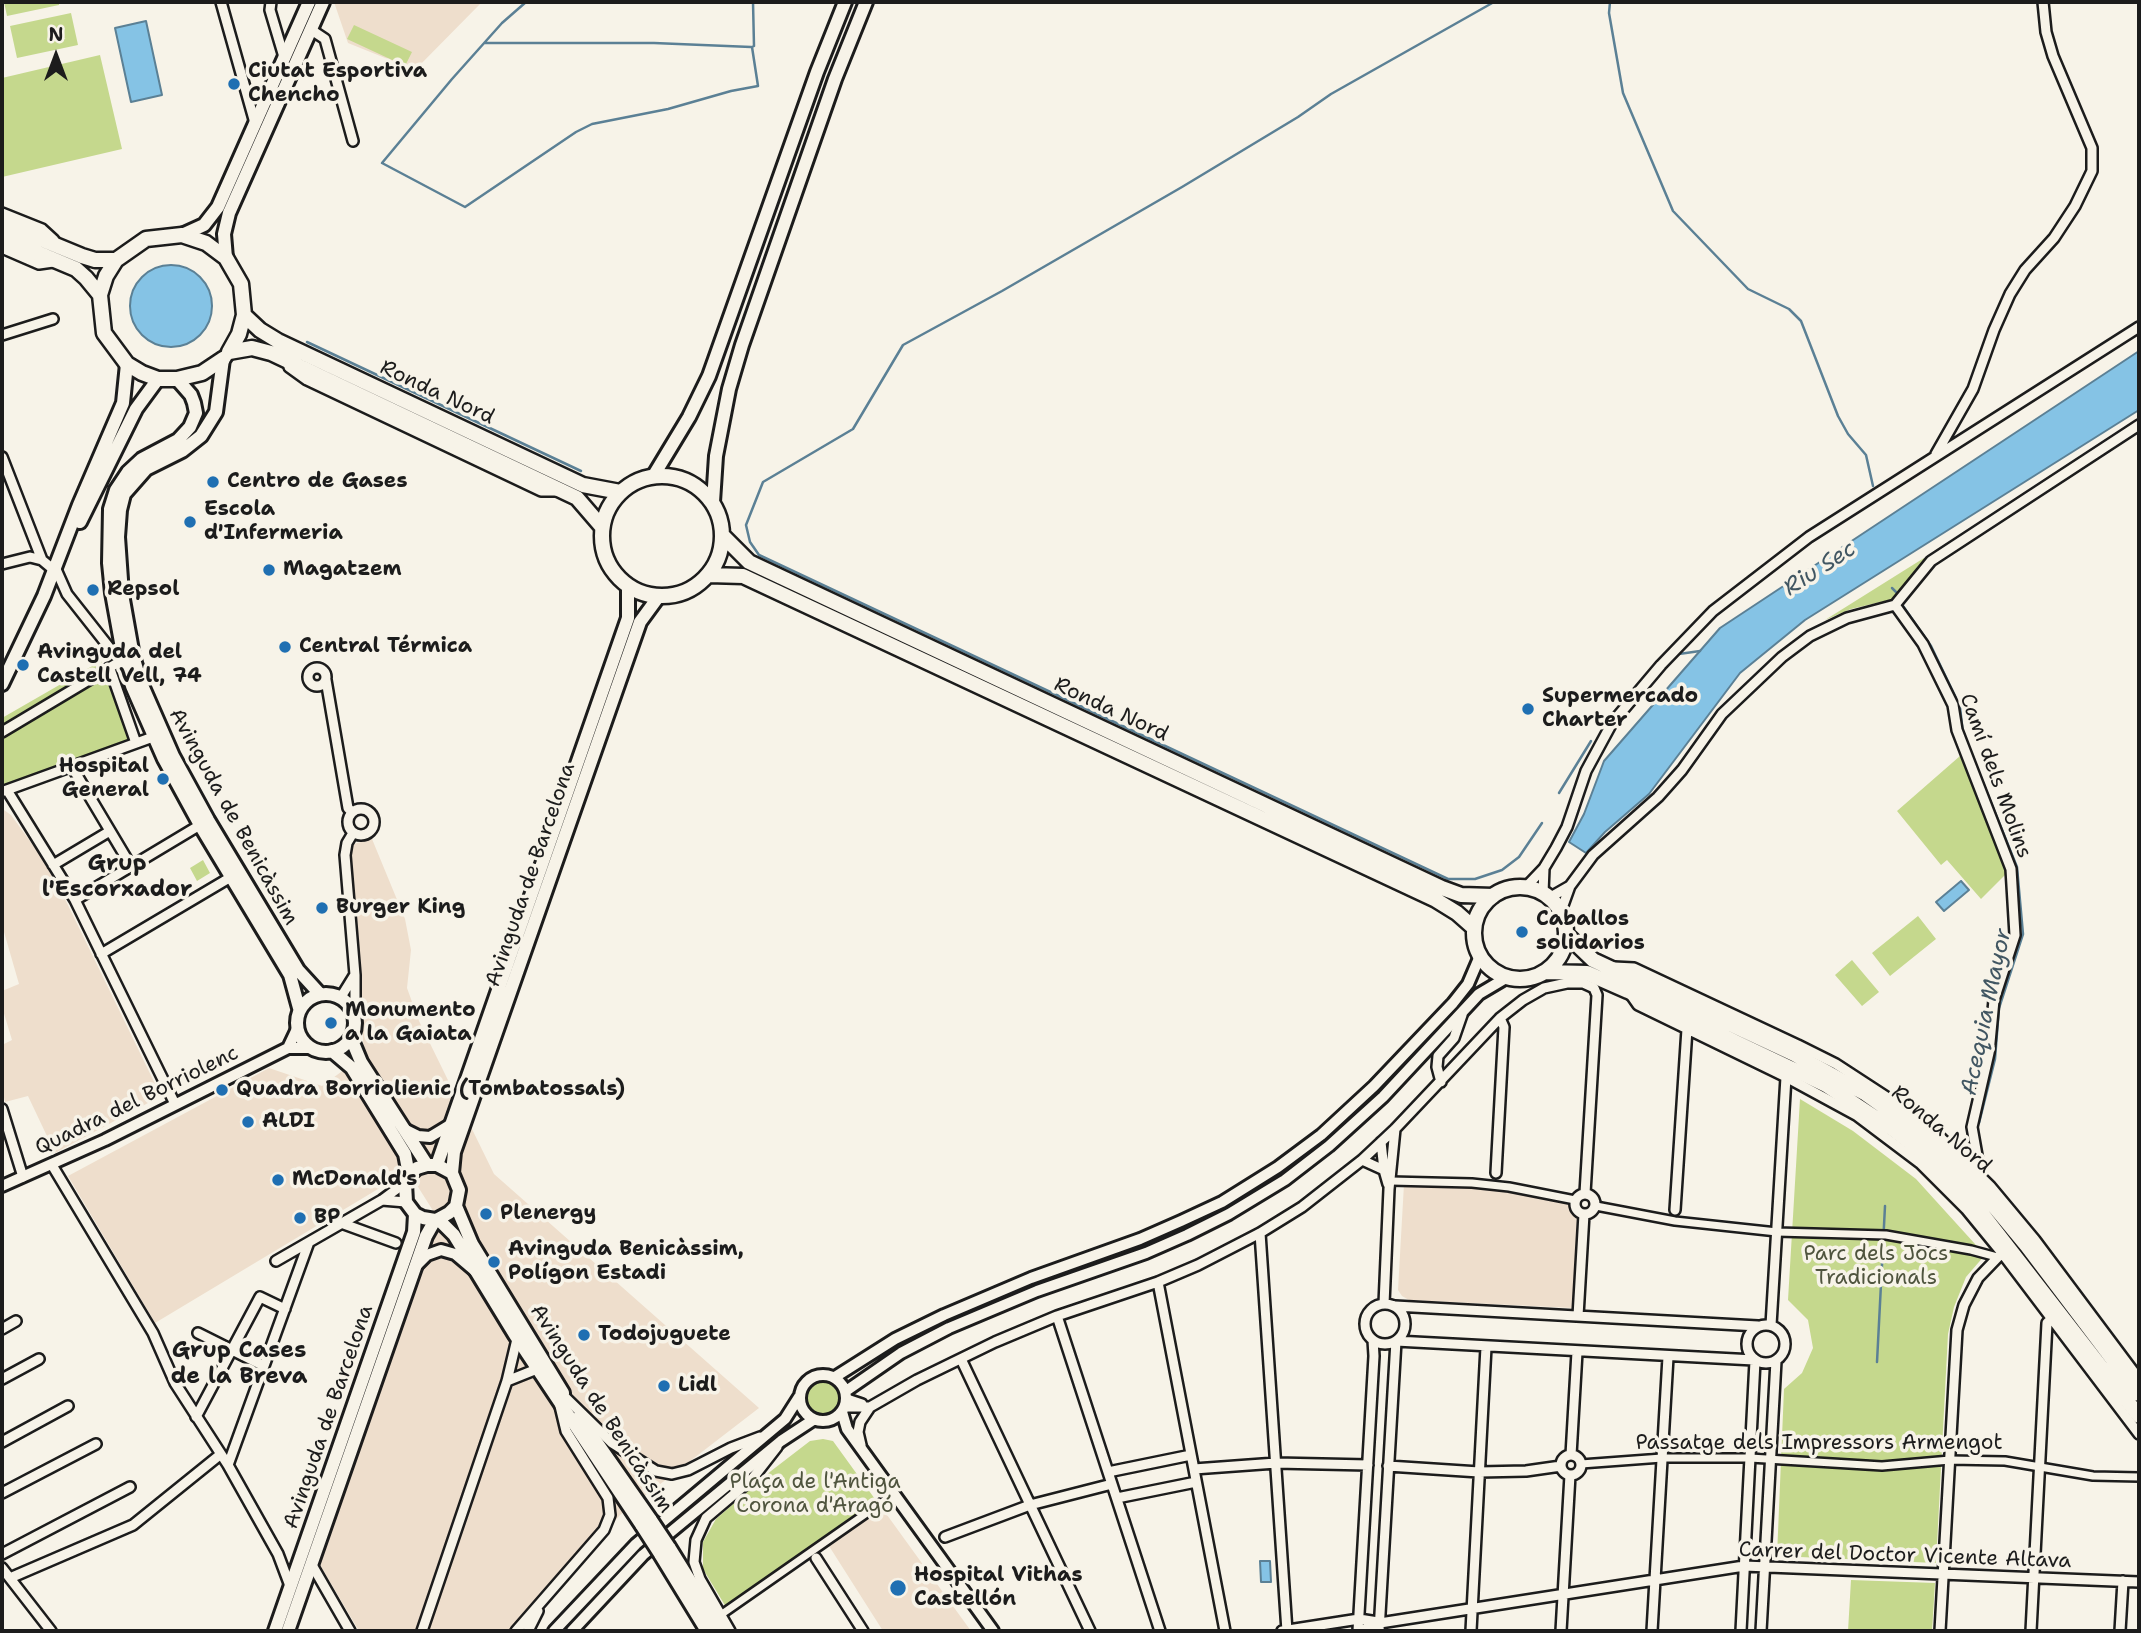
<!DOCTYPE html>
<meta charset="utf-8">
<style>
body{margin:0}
#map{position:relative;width:2141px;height:1633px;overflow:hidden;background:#f7f3e8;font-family:"Shantell Sans",sans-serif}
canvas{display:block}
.frame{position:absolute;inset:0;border:4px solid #1c1c1c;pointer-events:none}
.north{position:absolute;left:21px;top:21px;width:70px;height:70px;-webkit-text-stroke:5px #f7f3e8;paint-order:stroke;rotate:0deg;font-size:19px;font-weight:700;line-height:28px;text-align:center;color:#1c1c1c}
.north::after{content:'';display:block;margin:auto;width:24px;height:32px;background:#1c1c1c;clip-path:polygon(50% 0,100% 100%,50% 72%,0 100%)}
</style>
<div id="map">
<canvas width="2141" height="1633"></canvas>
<div class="frame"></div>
<div class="north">N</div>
</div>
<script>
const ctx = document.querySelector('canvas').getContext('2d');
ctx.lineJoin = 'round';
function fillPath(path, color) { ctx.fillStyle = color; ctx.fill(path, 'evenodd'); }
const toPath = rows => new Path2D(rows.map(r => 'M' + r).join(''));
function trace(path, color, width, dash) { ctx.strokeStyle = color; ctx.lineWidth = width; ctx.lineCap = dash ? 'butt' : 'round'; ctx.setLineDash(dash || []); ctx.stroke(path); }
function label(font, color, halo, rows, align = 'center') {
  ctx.font = font + ' "Shantell Sans",sans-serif'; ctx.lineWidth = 7; ctx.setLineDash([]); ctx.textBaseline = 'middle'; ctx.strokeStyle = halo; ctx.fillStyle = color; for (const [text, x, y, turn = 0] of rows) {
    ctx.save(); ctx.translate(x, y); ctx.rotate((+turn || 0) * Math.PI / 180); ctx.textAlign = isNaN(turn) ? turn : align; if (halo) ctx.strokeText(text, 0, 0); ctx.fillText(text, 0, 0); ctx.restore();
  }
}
fillPath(toPath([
 [334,2,482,2,415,70,348,43],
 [4,810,11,815,38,852,64,897,161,1096,55,1153,28,1096,5,1102,2,1088,2,1045,12,1040,2,1007,2,991,19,984,2,925,2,811],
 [372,839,405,919,411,950,407,988,419,1021,494,1174,759,1408,620,1515,524,1631,359,1631,320,1565,437,1217,408,1171,155,1323,68,1176,269,1068,322,1086,364,1055,350,845],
 [1404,1184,1472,1186,1571,1201,1572,1210,1577,1215,1573,1308,1409,1300,1402,1296,1398,1290],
 [882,1508,971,1631,883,1631,829,1546]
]), '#eedecc');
fillPath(toPath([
 [4,2,59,2,59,5,7,16],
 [71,13,78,45,17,58,10,26],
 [354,25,412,52,405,66,347,39],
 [100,55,122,149,2,177,2,78],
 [1924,558,1926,559,1917,567,1902,590,1893,599,1851,609,1825,620],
 [101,661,131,741,2,788,2,718],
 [1960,756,2007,873,1981,899,1947,860,1941,865,1897,811],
 [203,860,210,873,197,881,190,868],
 [1918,916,1936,939,1890,976,1872,953],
 [1852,960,1879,992,1862,1006,1835,975],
 [1800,1099,1853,1131,1916,1179,1985,1255,1966,1277,1954,1307,1948,1334,1936,1563,1777,1556,1784,1389,1802,1373,1813,1348,1808,1320,1788,1300],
 '806 1398a17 17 0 1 1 34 0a17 17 0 1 1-34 0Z',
 [823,1439,833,1441,880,1506,729,1612,703,1569,703,1542,716,1519,771,1471,810,1441],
 [1851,1580,1935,1583,1932,1631,1848,1631]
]), '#c5d88d');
const water = toPath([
 [146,21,162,95,131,102,115,28,146,21],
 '130 306a41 41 0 1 1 82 0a41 41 0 1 1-82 0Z',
 [2139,351,2139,410,1805,620,1740,673,1649,794,1605,832,1586,853,1569,842,1584,814,1604,761,1720,628,2139,351],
 [1961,881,1969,890,1944,911,1936,902,1961,881],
 [1260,1561,1270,1561,1271,1582,1261,1582,1260,1561]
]);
fillPath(water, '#85c3e5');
trace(water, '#5b8095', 2);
trace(toPath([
 [526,2,502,23,452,79,382,163,465,207,576,132,592,124,668,109,731,91,758,86,752,47,754,46,753,2],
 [1494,2,1331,94,1298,117,1182,187,1002,291,903,345,853,429,763,482,746,525,750,542,759,555,1448,879,1475,879,1502,870,1519,857,1542,823],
 [1610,2,1609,13,1623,93,1673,211,1748,289,1789,309,1801,321,1838,416,1848,434,1866,455,1873,486],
 [485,43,654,43,751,47],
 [307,342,581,471],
 [1892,588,1897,593],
 [1903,606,1931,646,1956,698],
 [1679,654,1700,651],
 [1960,707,1963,734],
 [1967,743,2017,867,2023,934,1999,1008,1995,1059,1979,1123],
 [1559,793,1591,741],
 [1877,1362,1885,1206]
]), '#5b8095', 2.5);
const pedestrian = toPath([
 [1391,1181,1472,1183,1509,1187,1575,1200],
 [1596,1206,1675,1221,1777,1232,1886,1235,1971,1250,1997,1257],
 [1581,1464,1662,1458,1750,1458,1882,1466,1950,1460,2005,1461,2093,1476,2139,1477],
 [722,1614,894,1494]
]);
const minor = toPath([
 [221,2,255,123],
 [271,2,270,10,284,57],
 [310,29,325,39,353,141],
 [2,213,42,229,54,240],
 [2,248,39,264,53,262],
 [2,335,53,319],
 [289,367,307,380,541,491,557,491],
 [1936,454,1973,389,1994,330,2010,294,2025,270,2054,238,2075,206,2092,171,2092,148,2053,56,2046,32,2043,2],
 [2,457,42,560],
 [2,564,30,557,42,560,54,570],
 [1895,605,1923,644,1953,705,1957,730,2011,869,2015,935,1994,1000,1989,1053,1972,1127,1981,1178],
 '308 677a9 9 0 1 1 18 0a9 9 0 1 1-18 0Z',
 [110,669,136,743],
 [326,680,348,808,352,812],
 [2,732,124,659,112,651,67,594,55,567],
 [72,767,131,866],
 [7,790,75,900,175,1104],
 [4,791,153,737],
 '348 822a13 13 0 1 1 26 0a13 13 0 1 1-26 0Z',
 [353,833,347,843,345,855,355,975,355,1023],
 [53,865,110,831],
 [1525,888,1544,868,1556,848,1567,827,1586,771,1612,723,1661,665,1713,611,1809,537,2139,327],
 [1543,893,1544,868],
 [1549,898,1570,886],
 [75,900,200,825],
 [1561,911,1570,886,1593,855,1658,797,1682,770,1722,714,1782,657,1810,636,1847,618,1895,605,1931,561,2139,425],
 [101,954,231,877],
 [1614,967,1634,968,1798,1045,1836,1064,1905,1109,1938,1135,1990,1186,2035,1240,2139,1379],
 [1631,995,1638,1005,1786,1077,1856,1115,1921,1164,1966,1209,2002,1253,2139,1434],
 [341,997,354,976],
 [1441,1082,1437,1067,1438,1056,1454,1038,1462,1015],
 [2,1109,23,1177],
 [1381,1142,1384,1170],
 [1362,1160,1384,1170,1388,1184],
 [52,1165,153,1333,175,1383,228,1465,278,1554,290,1586],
 [1496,1173,1504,1027,1500,1018],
 '1575 1204a10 10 0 1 1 20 0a10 10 0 1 1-20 0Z',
 [382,1200,406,1202],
 [1675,1210,1687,1029],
 [341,1223,396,1243],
 [1260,1233,1287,1631],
 [276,1261,382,1200,405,1183],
 [1158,1282,1225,1631],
 [1384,1304,1389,1189,1395,1129],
 '1365 1324a20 20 0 1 1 40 0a20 20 0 1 1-40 0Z',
 [1395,1306,1758,1326],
 [1057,1316,1160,1631],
 [1578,1316,1584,1214],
 '1747 1344a19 19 0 1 1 38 0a19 19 0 1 1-38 0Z',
 [1771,1325,1786,1077],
 [2,1329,16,1321],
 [198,1333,264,1366],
 [1396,1341,1754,1360],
 [961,1359,1090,1631],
 [2,1379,39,1359],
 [507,1381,537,1369],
 [566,1398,612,1443,656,1471,672,1474,688,1470,731,1448,760,1437],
 [847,1399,862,1404],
 [845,1407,870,1407],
 [196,1417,260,1297,285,1309],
 [2,1442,68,1406],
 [861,1445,858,1432,860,1422,870,1407,917,1380,995,1342,1057,1316,1158,1282,1198,1265,1260,1233,1302,1207,1362,1160,1395,1129,1500,1018,1523,1000,1544,988,1567,983,1583,983,1594,988,1597,995,1585,1193],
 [1571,1455,1577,1352],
 '1561 1465a10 10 0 1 1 20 0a10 10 0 1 1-20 0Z',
 [228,1465,309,1242],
 [1388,1466,1479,1472,1526,1471,1561,1466],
 [1194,1469,1276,1463,1368,1465],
 [1108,1472,1191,1455],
 [2,1493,96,1444],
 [1117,1498,1196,1482],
 [945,1537,1030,1505,1112,1484],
 [2,1554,130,1487],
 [816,1558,863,1631],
 [312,1565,350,1631],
 [2,1568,51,1631],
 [10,1578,133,1525,221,1454],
 [422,1631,507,1381,517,1339],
 [516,1631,604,1530,610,1515,608,1498,566,1431,560,1406],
 [528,1631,538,1611],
 [730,1631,700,1579,694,1562,696,1540,706,1518,752,1479,777,1447],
 [1282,1631,1359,1619,1378,1622],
 [1358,1631,1374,1356,1373,1340],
 [1360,1631,1380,1623,1744,1566,2139,1582],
 [1379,1631,1396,1341],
 [1471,1631,1486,1347],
 [1561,1631,1570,1475],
 [1652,1631,1668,1357],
 [1741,1631,1755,1361],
 [1761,1631,1776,1361],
 [1940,1631,1957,1330,1964,1305,1978,1278,2002,1253],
 [2031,1631,2047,1323,2051,1319],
 [2120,1631,2123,1581]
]);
const tertiary = toPath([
 [288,1048,297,1029],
 [404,1129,418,1136,430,1137,453,1123],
 [2,1186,105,1140,288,1048,310,1048],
 [417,1265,427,1255,441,1250,455,1254,475,1271],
 '800 1398a23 23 0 1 1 46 0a23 23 0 1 1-46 0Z',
 [835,1377,895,1339,944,1315,1031,1278,1140,1239,1181,1221,1222,1202,1278,1167,1321,1135,1374,1086,1453,1003,1468,984,1480,956],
 [846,1391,901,1353,949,1328,1037,1291,1146,1253,1187,1235,1229,1214,1285,1180,1329,1146,1383,1097,1479,994,1506,978],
 [842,1412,847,1429,993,1631],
 [554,1631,636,1544,785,1419,799,1397],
 [572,1631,643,1555,781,1441,813,1420]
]);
const secondary = toPath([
 [182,235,204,225,218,207,309,2],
 [226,258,224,234,229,213,323,2],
 [226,356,223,359,216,412,201,436,182,451,146,469,124,494,120,510,118,537,122,594,133,656,141,683,173,756,208,820,298,970,319,993],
 [177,379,191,395,194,403,196,413,190,427,178,440,142,459,128,472,116,490,110,509,109,563,112,593,124,659,132,686,164,759,200,825,290,975,299,1008],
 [654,475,689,417,709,376,817,72,845,2],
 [713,502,716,456,729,389,742,345,835,79,866,2],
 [80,522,136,409,158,379],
 [2,684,44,596,79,505,123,403,127,364],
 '297 1023a29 29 0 1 1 58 0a29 29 0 1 1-58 0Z',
 [351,1038,361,1062,427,1165],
 [332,1051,352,1068,405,1154,409,1175],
 [437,1165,628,618,628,586],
 [452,1173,454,1152,640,622,659,596],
 [456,1206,472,1244,563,1393],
 [579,1417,651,1520],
 [669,1547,721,1631],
 [660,1554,707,1631],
 [275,1631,414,1232,415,1214],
 [288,1631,426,1236,435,1220,423,1218,415,1214,406,1202,405,1183,409,1175,417,1168,427,1165,437,1165,452,1173,459,1190,456,1206,449,1213,438,1219,454,1235,515,1335,642,1526]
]);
const primary = toPath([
 [2,223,82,256,95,260,116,260],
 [2,238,76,269,86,278,100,295],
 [244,315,260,330,278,341,583,485,620,492],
 [229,352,252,348,271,353,577,498,602,527],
 [223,359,202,373,177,379,158,379,142,373,127,364,104,333,100,295,106,276,116,260,146,239,182,235,206,243,226,258,241,284,244,315,239,334,229,352],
 '602 536a60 60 0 1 1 120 0a60 60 0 1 1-120 0Z',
 [723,536,749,562,1442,888,1461,895,1493,896],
 [709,575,743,576,1436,900,1457,913,1474,928],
 '1474 933a46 46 0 1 1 92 0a46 46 0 1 1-92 0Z',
 [1567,935,1593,960,1794,1054,1866,1094,1900,1118,1933,1144,1983,1193,2027,1246,2139,1394],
 [1545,972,1587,973,1628,991,1826,1085,1894,1130,1926,1155,1973,1202,2139,1416]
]);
trace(pedestrian, '#1c1c1c', 12);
trace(minor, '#1c1c1c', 14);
trace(tertiary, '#1c1c1c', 16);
trace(secondary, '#1c1c1c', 18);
trace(primary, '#1c1c1c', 19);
trace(pedestrian, '#f7f3e8', 7);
trace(minor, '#f7f3e8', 9);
trace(tertiary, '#f7f3e8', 10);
trace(secondary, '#f7f3e8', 12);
trace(primary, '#f7f3e8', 14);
const secondaryBridge = toPath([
 [651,1520,669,1547],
 [642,1526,660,1554]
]);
trace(secondaryBridge, '#1c1c1c', 18, []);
trace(secondaryBridge, '#f7f3e8', 12);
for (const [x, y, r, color] of [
 [234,84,7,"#1f6fb2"],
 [213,482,7,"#1f6fb2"],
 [190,522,7,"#1f6fb2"],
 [269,570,7,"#1f6fb2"],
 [93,590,7,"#1f6fb2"],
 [285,647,7,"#1f6fb2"],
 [23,665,7,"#1f6fb2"],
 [1528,709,7,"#1f6fb2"],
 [163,779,7,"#1f6fb2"],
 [322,908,7,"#1f6fb2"],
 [1522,932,7,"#1f6fb2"],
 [331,1023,7,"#1f6fb2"],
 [222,1090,7,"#1f6fb2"],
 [248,1122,7,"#1f6fb2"],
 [278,1180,7,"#1f6fb2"],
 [486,1214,7,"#1f6fb2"],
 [300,1218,7,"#1f6fb2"],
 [494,1262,7,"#1f6fb2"],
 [584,1335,7,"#1f6fb2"],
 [664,1386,7,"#1f6fb2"],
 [898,1588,9,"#1f6fb2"]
]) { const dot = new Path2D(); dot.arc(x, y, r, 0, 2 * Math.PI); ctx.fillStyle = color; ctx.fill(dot); trace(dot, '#f7f3e8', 2.5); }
label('bold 21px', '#1c1c1c', '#f7f3e8', [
 ["Ciutat Esportiva",248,72],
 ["Chencho",248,96],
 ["Centro de Gases",227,482],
 ["Escola",204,510],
 ["d'Infermeria",204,534],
 ["Magatzem",283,570],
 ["Repsol",107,590],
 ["Central Térmica",299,647],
 ["Avinguda del",37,653],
 ["Castell Vell, 74",37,677],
 ["Supermercado",1542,697],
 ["Charter",1542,721],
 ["Hospital",149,767,"right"],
 ["General",149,791,"right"],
 ["Burger King",336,908],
 ["Caballos",1536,920],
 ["solidarios",1536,944],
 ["Monumento",345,1011],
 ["a la Gaiata",345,1035],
 ["Quadra Borriolienic (Tombatossals)",236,1090],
 ["ALDI",262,1122],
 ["McDonald's",292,1180],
 ["Plenergy",500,1214],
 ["BP",314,1218],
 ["Avinguda Benicàssim,",508,1250],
 ["Polígon Estadi",508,1274],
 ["Todojuguete",598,1335],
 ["Lidl",678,1386],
 ["Hospital Vithas",914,1576],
 ["Castellón",914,1600]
], 'left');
label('21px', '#1c1c1c', '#f7f3e8', [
 ["Ronda Nord",437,393,25],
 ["Ronda Nord",1111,710,25],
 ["Camí dels Molins",1995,776,70],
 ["Avinguda de Benicàssim",233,817,61],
 ["Avinguda de Barcelona",531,875,-71],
 ["Quadra del Borriolenc",137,1101,-26],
 ["Ronda Nord",1941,1130,40],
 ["Avinguda de Benicàssim",601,1409,57],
 ["Avinguda de Barcelona",329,1417,-71],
 ["Passatge dels Impressors Armengot",1819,1444],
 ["Carrer del Doctor Vicente Altava",1905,1556,2]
]);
label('21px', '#4f543e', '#f7f3e8', [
 ["Parc dels Jocs",1876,1255],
 ["Tradicionals",1876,1279],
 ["Plaça de l'Antiga",815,1483],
 ["Corona d'Aragó",815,1507]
]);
label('italic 23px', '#415662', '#f7f3e8', [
 ["Riu Sec",1820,569,-33],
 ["Acequia Mayor",1987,1012,-78]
]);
label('bold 23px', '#1c1c1c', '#f7f3e8', [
 ["Grup",117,864],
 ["l'Escorxador",117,890],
 ["Grup Cases",239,1351],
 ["de la Breva",239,1377]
]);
</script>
